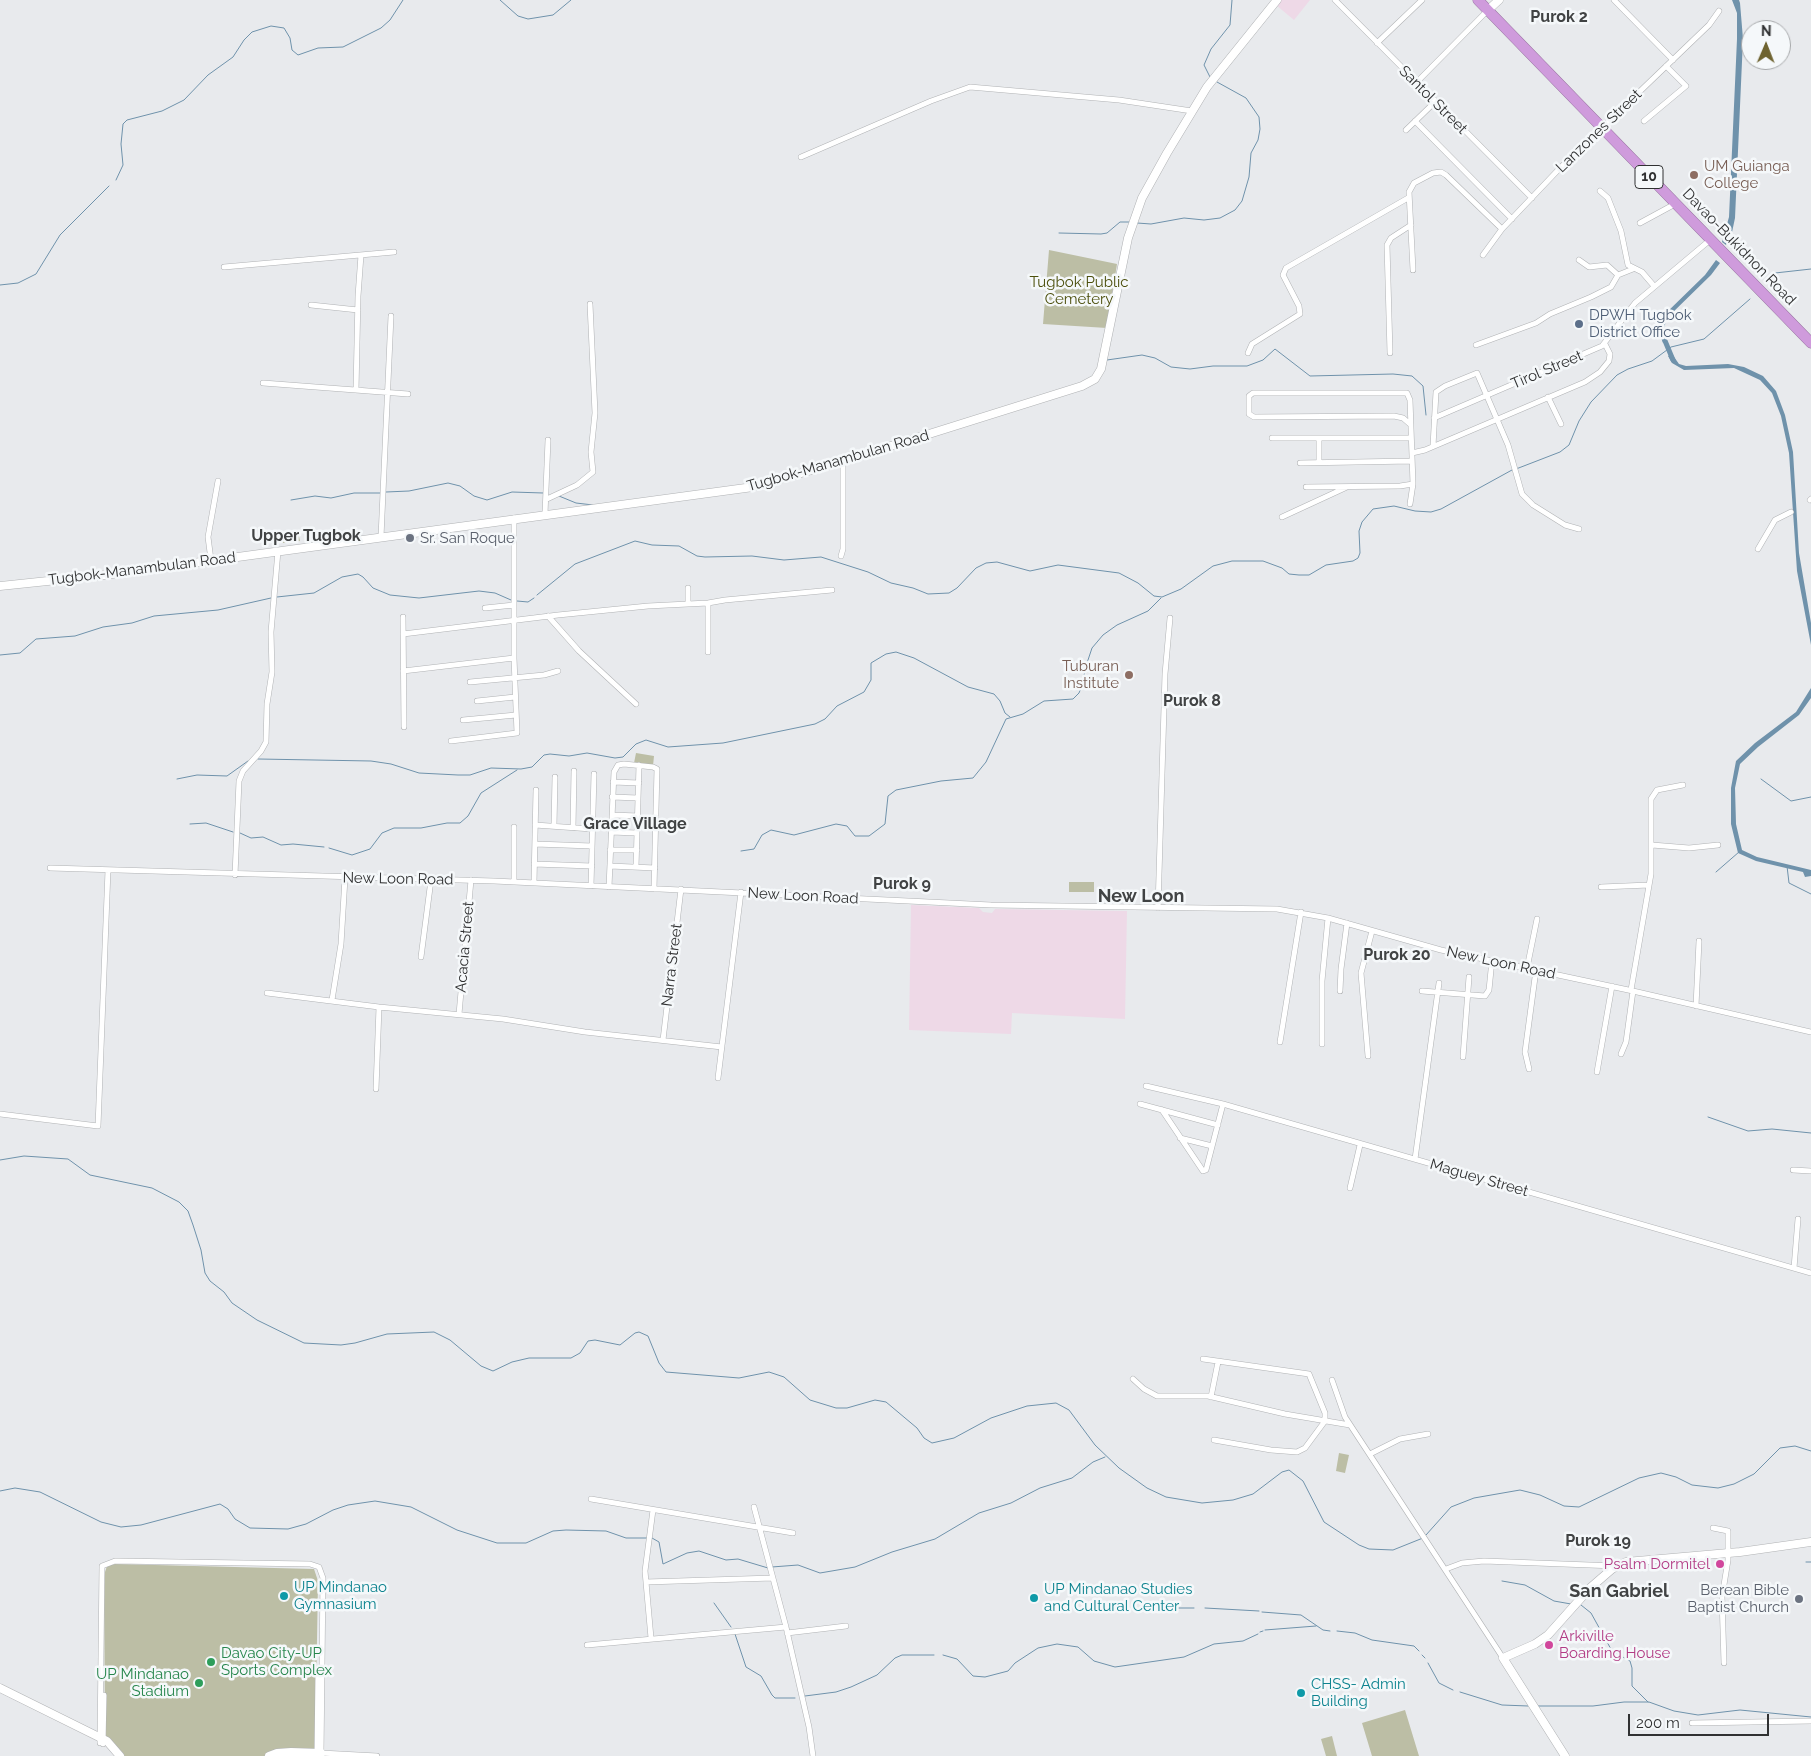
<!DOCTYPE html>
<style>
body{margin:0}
#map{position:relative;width:1811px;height:1756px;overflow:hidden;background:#e8eaed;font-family:Raleway,sans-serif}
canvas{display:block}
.north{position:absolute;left:1741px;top:20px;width:50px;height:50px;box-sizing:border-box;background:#f5f8fa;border:1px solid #a6a8aa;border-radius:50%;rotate:1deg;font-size:14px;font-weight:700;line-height:20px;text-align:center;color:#303132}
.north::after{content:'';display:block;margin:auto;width:18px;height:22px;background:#6e6330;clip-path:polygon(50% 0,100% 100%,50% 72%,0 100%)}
.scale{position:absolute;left:1628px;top:1714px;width:141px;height:22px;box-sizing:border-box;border:2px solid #303132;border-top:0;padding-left:6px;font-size:15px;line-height:18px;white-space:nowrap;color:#303132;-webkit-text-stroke:4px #f5f8fa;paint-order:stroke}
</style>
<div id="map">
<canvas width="1811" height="1756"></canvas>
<div class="north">N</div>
<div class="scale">200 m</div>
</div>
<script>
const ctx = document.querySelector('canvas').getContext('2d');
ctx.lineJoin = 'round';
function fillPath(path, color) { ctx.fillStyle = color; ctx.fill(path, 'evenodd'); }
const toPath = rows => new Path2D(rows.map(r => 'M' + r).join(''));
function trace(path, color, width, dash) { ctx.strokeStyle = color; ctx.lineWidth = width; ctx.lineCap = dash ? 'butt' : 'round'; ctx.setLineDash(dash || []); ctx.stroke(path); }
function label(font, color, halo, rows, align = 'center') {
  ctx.font = font + ' Raleway,sans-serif'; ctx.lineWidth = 5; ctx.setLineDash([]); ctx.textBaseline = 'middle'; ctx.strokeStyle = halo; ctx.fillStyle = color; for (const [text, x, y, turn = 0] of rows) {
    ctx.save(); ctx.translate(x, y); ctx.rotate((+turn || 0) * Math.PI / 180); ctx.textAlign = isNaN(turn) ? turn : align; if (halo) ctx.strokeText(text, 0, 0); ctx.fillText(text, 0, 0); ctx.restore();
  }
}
fillPath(toPath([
 [1280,0,1310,0,1294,20,1276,5],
 [911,905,979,908,983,912,992,913,995,909,1127,911,1125,1019,1012,1013,1011,1034,909,1030]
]), '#eed9e7');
fillPath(toPath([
 [1049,250,1117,264,1107,328,1043,324],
 [298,532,300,541,283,543,281,535],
 [636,753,654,756,653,766,634,763],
 [1069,882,1094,882,1094,892,1069,892],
 [1339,1453,1349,1455,1345,1473,1336,1471],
 [115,1564,314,1569,318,1581,315,1756,123,1756,105,1737,104,1575,107,1566],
 [1405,1710,1419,1756,1372,1756,1362,1723],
 [1332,1736,1337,1756,1326,1756,1321,1739]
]), '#bcbea5');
fillPath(toPath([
 [1732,0,1739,0,1740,3,1743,39,1735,218,1731,237,1726,245,1722,242,1729,217,1737,39,1737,13],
 [1716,260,1720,263,1711,275,1667,318,1664,328,1666,341,1663,343,1659,328,1663,316,1705,275],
 [1672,354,1679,364,1686,366,1728,364,1744,367,1763,376,1776,391,1785,415,1793,452,1799,553,1811,623,1811,645,1797,571,1789,453,1781,416,1772,393,1760,380,1734,368,1684,370,1672,363,1668,356],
 [1811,688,1811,698,1799,715,1758,747,1740,764,1735,788,1736,824,1742,850,1757,857,1811,870,1811,876,1805,877,1803,872,1756,861,1738,853,1731,824,1731,788,1736,761,1755,743,1796,712]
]), '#6f92ab');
trace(toPath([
 [500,0,518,16,528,19,553,15,571,0],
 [1210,77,1204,65,1211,49,1230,25,1232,0],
 [116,180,123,165,121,144,123,124,127,120,162,111,184,100,208,75,233,57,244,40,252,32,271,26,284,28,290,38,292,50,298,55,318,48,343,47,381,28,390,20,403,0],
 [1137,223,1151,224,1184,218,1204,220,1220,218,1235,210,1242,201,1249,177,1251,153,1258,140,1260,129,1259,117,1246,98,1217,82],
 [1059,233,1101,234,1107,233,1120,222,1130,222],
 [1767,279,1775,273,1811,269],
 [0,285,18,283,36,274,60,235,109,186],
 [1107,360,1142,355,1155,358,1171,367,1190,369,1213,366,1247,366,1263,360,1275,349,1310,376,1393,374,1412,376,1423,386,1426,415],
 [1516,469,1560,452,1569,445,1579,421,1591,402,1617,375,1628,369,1652,361,1671,347,1704,339,1750,299],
 [386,492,409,491,448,483,460,486,474,496,487,500,512,492,543,493],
 [559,496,576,503,593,505],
 [291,500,315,496,331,498,354,493,382,493],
 [537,595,575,564,635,541,652,545,679,546,697,556,705,557,752,556,784,560,821,557,868,572,891,583,913,588,928,594,949,593,957,588,976,568,986,563,997,562,1030,571,1058,565,1119,573,1138,583,1154,596,1162,597,1181,589,1213,566,1232,561,1263,561,1282,568,1289,574,1299,575,1309,575,1326,565,1353,561,1358,558,1360,553,1359,531,1362,522,1373,509,1394,506,1415,511,1431,512,1441,509,1512,470],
 [277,597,314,593,342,577,358,574,363,577,373,588,390,595,419,598,479,591,495,593,511,600],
 [517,601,528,602,534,598],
 [0,655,20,653,36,639,75,636,103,627,132,623,154,616,218,610,271,598],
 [258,759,371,761,391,764,419,773,458,775,470,775,491,768,521,769,532,767,544,755,550,754,569,756,587,753,615,758,623,757,636,744,646,740,668,747,723,743,815,724,825,719,837,706,864,692,871,680,871,663,886,654,896,652,914,658,968,687,994,694,1000,701,1005,713,1010,717],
 [177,779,197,775,227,776,248,761],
 [1761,779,1791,801,1811,797],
 [190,824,206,823,233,832],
 [240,833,251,838,263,837,281,845,293,844,324,847],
 [329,848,352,855,370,849,382,833,394,828,421,828,447,823,460,823,468,816,481,793,517,770],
 [741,851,754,849,762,835,771,830,794,835,836,824,847,826,855,836,869,836,885,824,888,796,896,790,941,781,973,778,986,762,1006,719,1023,714,1044,701,1073,699,1079,693,1083,683,1085,669,1092,648,1103,635,1117,625,1148,611,1161,598],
 [1787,866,1789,883,1811,894],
 [1716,872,1739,852],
 [1708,1117,1748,1131,1772,1129,1811,1133],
 [0,1160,24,1156,68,1159,90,1175,152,1188,179,1202,188,1211,193,1225,201,1250,205,1273,210,1281,224,1292,232,1303,257,1320,304,1343,341,1345,355,1343,387,1334,434,1332,450,1340,481,1366,493,1371,512,1362,529,1358,571,1358,580,1353,588,1341,595,1340,620,1345,635,1333,639,1332,648,1336,659,1363,666,1372,739,1378,769,1372,784,1377,810,1400,836,1408,847,1408,875,1400,886,1402,917,1428,924,1438,932,1443,954,1438,991,1418,1027,1406,1056,1403,1069,1410,1095,1445,1119,1468,1147,1488,1166,1497,1202,1503,1233,1500,1253,1494,1282,1472,1289,1470,1303,1481,1324,1522,1359,1545,1369,1549,1393,1550,1423,1538],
 [0,1491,15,1488,40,1492,101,1522,121,1527,141,1525,220,1504,228,1509,235,1519,250,1528,288,1529,306,1524,333,1510,348,1505,375,1501,411,1507,457,1530,497,1543,526,1543,553,1531,566,1530,606,1531,626,1538,647,1538],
 [1426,1535,1451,1507,1474,1498,1520,1490,1540,1495,1564,1506,1579,1507,1639,1478,1661,1473,1676,1477,1692,1485,1718,1488,1734,1484,1754,1474,1780,1448,1795,1446,1811,1451],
 [652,1538,659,1542,663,1564,687,1553,699,1551,726,1560,738,1559,768,1568],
 [1806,1562,1811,1562],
 [772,1567,798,1565,820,1573,855,1567,892,1552,935,1539,979,1513,1011,1503,1040,1488,1072,1478,1093,1462,1105,1457],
 [1502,1581,1525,1585,1554,1601,1571,1604],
 [714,1603,731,1627],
 [1581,1605,1591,1613,1612,1651,1630,1661,1632,1668,1632,1686,1648,1702],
 [1161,1608,1169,1608],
 [1177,1608,1194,1608],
 [1205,1608,1259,1611],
 [1262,1612,1301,1615,1323,1630,1330,1631],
 [1265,1630,1316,1626],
 [1337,1631,1355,1633,1372,1640,1414,1646,1419,1651],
 [1260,1632,1263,1631],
 [735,1634,746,1667,761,1676,772,1695,775,1698,795,1698],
 [943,1655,957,1659,973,1676,985,1677,1008,1671,1015,1663,1038,1648,1057,1644,1078,1647,1094,1661,1115,1667,1184,1657,1214,1644,1243,1641,1258,1634],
 [1422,1655,1425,1658],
 [1428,1663,1439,1683,1453,1690],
 [1460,1692,1502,1705,1528,1706],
 [805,1696,836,1692,851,1687,877,1675,895,1658,902,1655,934,1655],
 [1538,1706,1593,1706,1624,1702,1649,1702,1674,1711,1698,1715,1740,1710,1811,1717]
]), '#6f92ab', 1);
trace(toPath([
 [1663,336,1673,360]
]), '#6f92ab', 5);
const street = toPath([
 [1335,0,1532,198],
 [1614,0,1673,60],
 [1377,43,1422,0],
 [1416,83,1488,10],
 [1415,121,1512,219],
 [1644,121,1686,86,1666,66],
 [1406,130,1435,102],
 [801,157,931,101,970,87,1119,100,1192,111],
 [1600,191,1608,198,1621,231,1628,265,1642,272,1654,286],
 [1640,223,1675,204],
 [1483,255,1502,229,1560,168,1709,25,1719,11],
 [1579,260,1589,267,1607,265,1618,275,1633,269],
 [224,267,394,252],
 [1413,270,1409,192,1414,183,1433,173,1441,172,1446,175,1502,229],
 [311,305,358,310],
 [1476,345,1536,323,1550,314,1591,297,1611,287,1618,275],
 [1248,353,1252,344,1300,314,1299,306,1283,275,1286,268,1408,198],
 [1390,353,1387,245,1391,238,1411,225],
 [263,383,408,394],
 [356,390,358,296,361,255],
 [1548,397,1561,424],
 [1434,418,1602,346,1635,303,1710,240],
 [1272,438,1411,438],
 [1319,438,1319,462],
 [1433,446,1436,392,1445,386,1477,373,1508,445,1522,494,1533,505,1565,525,1579,529],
 [1412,453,1425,450,1585,382,1600,372,1609,361,1610,354,1605,344],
 [1300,463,1412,461],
 [1306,487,1400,486,1413,484],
 [547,499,577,485,593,472,591,452,595,413,590,304],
 [1810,500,1811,499],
 [1410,504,1413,484,1410,400,1407,393,1253,393,1249,396,1249,414,1254,417,1394,416,1403,418,1410,424],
 [545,514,548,440],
 [1282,517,1347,487],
 [381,537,391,316],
 [1758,549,1775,520,1791,512],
 [841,556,843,549,843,461],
 [211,560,208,537,218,481],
 [688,588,688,604],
 [708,603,708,652],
 [485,608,514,605],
 [548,616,579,651,636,704],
 [403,617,404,727],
 [403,634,558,615,648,606,708,603,725,600,832,590],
 [403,671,514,658],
 [470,682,544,675,558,671],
 [477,701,515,697],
 [463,720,516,715],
 [451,741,517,733,514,658,514,518],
 [613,782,639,783],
 [612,797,638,798],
 [612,815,638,816],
 [535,825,592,829],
 [554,826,555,777],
 [573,828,574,771],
 [611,832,637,833],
 [535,844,592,846],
 [1652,845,1689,848,1718,845],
 [610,850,637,850],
 [534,864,592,866],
 [610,866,655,868],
 [636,867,639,765],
 [50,868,494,881,991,905,1277,909,1328,918,1441,950,1633,991,1811,1032],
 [235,875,239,781,243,771,261,751,266,742,267,704,272,672,271,632,278,551],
 [514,882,514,827],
 [534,883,536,790],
 [591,886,594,774],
 [609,887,614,772,618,765,624,764,653,767,657,769,654,889],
 [1601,887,1649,885],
 [1158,908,1165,674,1170,618],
 [421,957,431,880],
 [1527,968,1537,919],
 [1631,990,1651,874,1651,799,1657,790,1683,785],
 [1340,991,1341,969,1347,923],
 [1422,991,1485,996,1489,990,1492,960],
 [267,993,379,1007,503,1019,585,1032,722,1047],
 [332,1000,341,944,345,878],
 [1696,1006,1699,941],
 [459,1014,471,880],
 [663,1040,681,889],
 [1280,1042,1301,912],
 [1322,1044,1322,981,1328,918],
 [1621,1054,1626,1042,1633,991],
 [1368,1056,1361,973,1372,931],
 [1463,1057,1469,977],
 [1529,1069,1525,1052,1536,970],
 [1597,1072,1612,986],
 [718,1078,741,892],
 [1146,1086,1223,1104,1811,1273],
 [376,1089,379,1007],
 [1140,1104,1218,1125],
 [1162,1110,1203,1171,1206,1170,1223,1104],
 [0,1114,98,1126,108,870],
 [1180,1138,1212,1146],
 [1415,1159,1439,983],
 [1793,1170,1811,1171],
 [1350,1188,1360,1145],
 [1794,1268,1798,1219],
 [1203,1359,1309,1374,1325,1413,1325,1421,1305,1448,1297,1452,1271,1450,1214,1440],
 [1133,1379,1144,1389,1157,1396,1208,1396,1285,1414,1350,1425],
 [1332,1380,1345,1417,1503,1658],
 [1211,1397,1218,1362],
 [1370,1454,1400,1439,1428,1434],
 [591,1499,793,1533],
 [754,1507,786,1627,809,1727,813,1756],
 [1713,1528,1728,1531,1728,1560,1722,1597,1724,1663],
 [1446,1569,1462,1563,1484,1561,1616,1566],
 [646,1582,773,1578],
 [787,1633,846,1626],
 [651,1638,645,1571,653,1510],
 [587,1645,786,1627],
 [1692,1723,1811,1721],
 [100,1743,102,1566,115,1561,310,1564,319,1567,323,1578,321,1753,377,1756],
 [103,1744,104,1695],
 [317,1753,318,1672]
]);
const secondary = toPath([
 [1488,10,1499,0],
 [0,586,105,575,753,487,843,461,1082,386,1095,379,1101,369,1128,238,1142,198,1167,153,1207,87,1277,0],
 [0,1688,107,1741,120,1756],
 [269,1756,277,1753,291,1752,321,1753,320,1756],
 [1565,1756,1503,1658,1535,1644,1548,1635,1590,1588,1612,1569,1626,1562,1740,1552,1811,1542]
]);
const highway = toPath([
 [1478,0,1811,343]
]);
trace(street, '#b0b2b4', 6);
trace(secondary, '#b0b2b4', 9);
trace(highway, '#9776a0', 11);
trace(street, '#fff', 5);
trace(secondary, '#fff', 8);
trace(highway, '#cf9bdc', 10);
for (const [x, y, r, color] of [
 [1694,175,5,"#8d6e63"],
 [1579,324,5,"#5c6f8a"],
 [410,538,5,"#6b7280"],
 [1129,675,5,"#8d6e63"],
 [1720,1564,5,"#d1479c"],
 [284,1596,5,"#0f9aa8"],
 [1034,1598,5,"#0f9aa8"],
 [1799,1599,5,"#6b7280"],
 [1549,1645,5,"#d1479c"],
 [211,1662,5,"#2e9e5b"],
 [199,1683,5,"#2e9e5b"],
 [1301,1693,5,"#0f9aa8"]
]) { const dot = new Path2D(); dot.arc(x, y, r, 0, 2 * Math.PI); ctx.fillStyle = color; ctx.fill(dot); trace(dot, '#f5f8fa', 2); }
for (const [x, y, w] of [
 [1649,177,28]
]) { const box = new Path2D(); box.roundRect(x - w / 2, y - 11.5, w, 23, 4); ctx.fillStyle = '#f5f8fa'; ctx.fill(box); trace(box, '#303132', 1); }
label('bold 14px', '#303132', null, [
 ["10",1649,177]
]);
label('15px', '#303132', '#f5f8fa', [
 ["Santol Street",1433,100,45],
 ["Lanzones Street",1599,131,-44],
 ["Davao-Bukidnon Road",1739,247,46],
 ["Tirol Street",1547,370,-23],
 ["Tugbok-Manambulan Road",838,461,-16],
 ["Tugbok-Manambulan Road",142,569,-7],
 ["New Loon Road",398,879,1],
 ["New Loon Road",803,896,3],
 ["Acacia Street",465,947,-85],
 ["New Loon Road",1501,963,12],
 ["Narra Street",672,965,-83],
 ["Maguey Street",1479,1178,16]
]);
label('15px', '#785e54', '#f5f8fa', [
 ["UM Guianga",1704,166],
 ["College",1704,183],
 ["Tuburan",1119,666,"right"],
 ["Institute",1119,683,"right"]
], 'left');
label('15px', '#4c4f0c', '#f5f8fa', [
 ["Tugbok Public",1079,282],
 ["Cemetery",1079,299]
]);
label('15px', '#4e5e75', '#f5f8fa', [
 ["DPWH Tugbok",1589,315],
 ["District Office",1589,332]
], 'left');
label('15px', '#5b616d', '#f5f8fa', [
 ["Sr. San Roque",420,538],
 ["Berean Bible",1789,1590,"right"],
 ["Baptist Church",1789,1607,"right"]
], 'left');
label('15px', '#b23c85', '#f5f8fa', [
 ["Psalm Dormitel",1710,1564],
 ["Arkiville",1559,1636,"left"],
 ["Boarding House",1559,1653,"left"]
], 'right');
label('15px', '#0d838f', '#f5f8fa', [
 ["UP Mindanao",294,1587],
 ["Gymnasium",294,1604],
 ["UP Mindanao Studies",1044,1589],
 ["and Cultural Center",1044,1606],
 ["CHSS- Admin",1311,1684],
 ["Building",1311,1701]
], 'left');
label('15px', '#27864d', '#f5f8fa', [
 ["Davao City-UP",221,1653],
 ["Sports Complex",221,1670],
 ["UP Mindanao",189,1674,"right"],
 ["Stadium",189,1691,"right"]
], 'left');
label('bold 16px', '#414344', '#f5f8fa', [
 ["Purok 2",1559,17],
 ["Upper Tugbok",306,536],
 ["Purok 8",1192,701],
 ["Grace Village",635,824],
 ["Purok 9",902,884],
 ["Purok 20",1397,955],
 ["Purok 19",1598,1541]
]);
label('bold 18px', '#414344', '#f5f8fa', [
 ["New Loon",1141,897],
 ["San Gabriel",1619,1592]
]);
</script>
